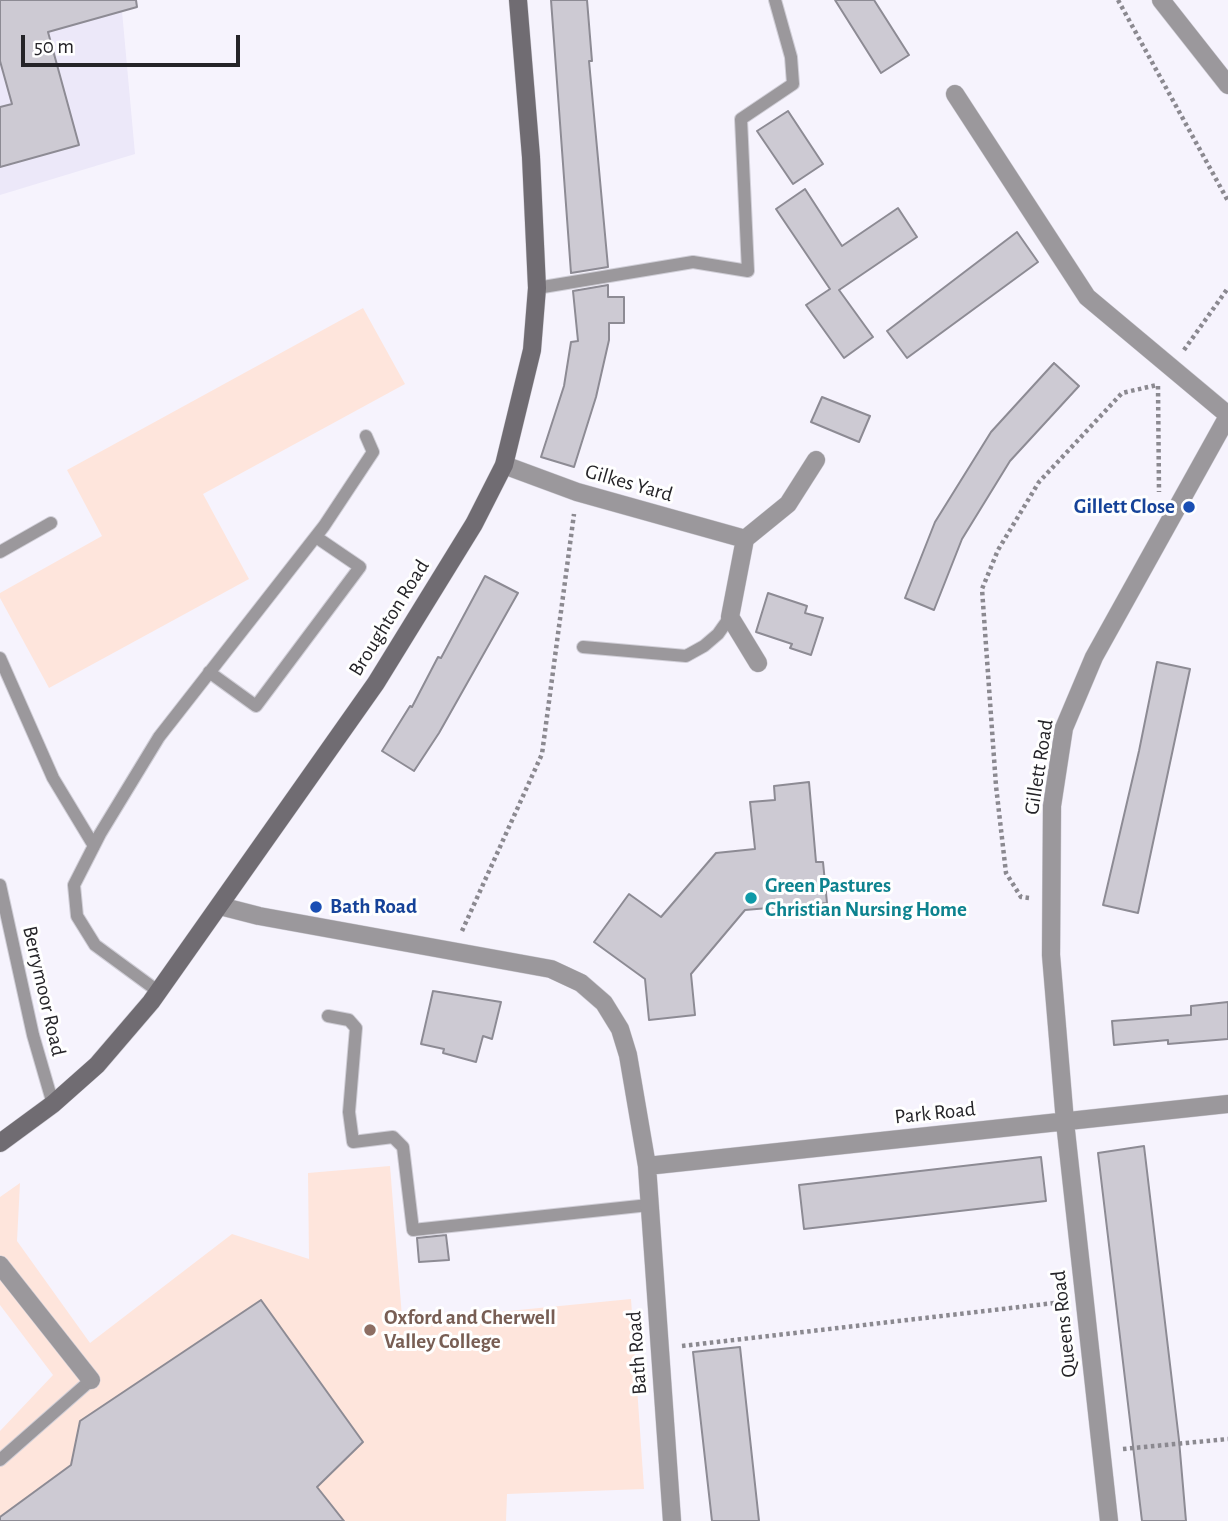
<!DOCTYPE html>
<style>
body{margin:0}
#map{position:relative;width:1228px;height:1521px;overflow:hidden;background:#f6f3fd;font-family:"Alegreya Sans",sans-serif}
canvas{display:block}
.scale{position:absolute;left:21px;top:35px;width:219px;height:32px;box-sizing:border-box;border:4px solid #252428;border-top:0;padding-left:9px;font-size:21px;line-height:24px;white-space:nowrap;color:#252428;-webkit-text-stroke:5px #fff;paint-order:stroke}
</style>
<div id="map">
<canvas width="1228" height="1521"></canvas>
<div class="scale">50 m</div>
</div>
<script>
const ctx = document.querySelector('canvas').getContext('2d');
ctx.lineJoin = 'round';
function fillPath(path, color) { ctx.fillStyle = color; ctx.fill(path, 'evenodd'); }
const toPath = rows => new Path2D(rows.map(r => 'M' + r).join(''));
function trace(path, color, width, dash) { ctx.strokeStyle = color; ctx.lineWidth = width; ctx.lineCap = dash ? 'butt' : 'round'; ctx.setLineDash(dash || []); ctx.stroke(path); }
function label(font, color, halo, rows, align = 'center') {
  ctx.font = font + ' "Alegreya Sans",sans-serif'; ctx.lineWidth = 6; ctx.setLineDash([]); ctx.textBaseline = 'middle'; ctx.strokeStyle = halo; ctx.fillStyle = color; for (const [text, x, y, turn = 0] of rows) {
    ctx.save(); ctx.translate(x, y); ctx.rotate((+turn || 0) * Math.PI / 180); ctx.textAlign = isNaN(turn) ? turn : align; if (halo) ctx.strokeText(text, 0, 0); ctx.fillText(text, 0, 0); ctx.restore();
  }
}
fillPath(toPath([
 [0,0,121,0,135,154,0,195]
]), '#ece8f9');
fillPath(toPath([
 [363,308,405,384,203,494,249,579,49,688,0,598,0,593,102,536,67,470],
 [390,1166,402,1317,478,1314,631,1299,644,1489,507,1494,506,1521,0,1521,0,1431,53,1375,0,1305,0,1197,20,1183,17,1241,90,1343,232,1234,309,1259,308,1173]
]), '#fee5dc');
const building = toPath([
 [0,0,136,0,137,7,48,32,79,145,0,167,0,107,12,104,0,61,0,0],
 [551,0,587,0,592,61,589,61,608,267,571,273,551,0],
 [835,0,874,0,909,55,881,73,835,0],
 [788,111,823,164,793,184,757,131,788,111],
 [805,189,842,246,898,208,917,237,839,290,873,337,844,358,806,305,830,289,776,209,805,189],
 [1017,232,1038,262,907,358,887,331,1017,232],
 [608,285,608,297,624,297,624,323,609,323,609,340,596,397,574,467,541,457,564,386,571,342,578,341,573,291,608,285],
 [1054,363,1079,386,1010,461,962,539,934,610,905,598,935,522,991,432,1054,363],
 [822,397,870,416,859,442,811,422,822,397],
 [485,576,518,593,439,733,414,771,382,751,410,706,412,707,438,657,441,658,485,576],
 [768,593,807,606,805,613,823,618,811,655,790,648,792,644,756,632,768,593],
 [1157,662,1190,669,1138,913,1103,905,1139,751,1157,662],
 [809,782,816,862,823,862,827,903,745,910,691,974,695,1015,649,1020,645,979,594,942,629,894,661,917,716,853,755,849,750,802,775,800,774,786,809,782],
 [433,991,501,1002,492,1039,483,1036,476,1062,443,1053,444,1049,421,1044,433,991],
 [1228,1002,1228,1039,1168,1044,1168,1040,1114,1045,1112,1021,1191,1015,1191,1006,1228,1002],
 [1144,1146,1179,1440,1186,1521,1142,1521,1098,1153,1144,1146],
 [1041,1157,1046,1201,804,1229,799,1185,1041,1157],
 [446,1235,449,1260,419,1262,417,1238,446,1235],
 [261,1300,363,1442,317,1487,344,1521,0,1521,0,1517,71,1465,80,1421,261,1300],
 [740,1347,759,1521,712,1521,693,1352,740,1347]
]);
fillPath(building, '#cdcad3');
trace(building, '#8d8b94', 2);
const lane = toPath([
 [537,288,693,262,748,271,741,119,793,84,791,57,775,0],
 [0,552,51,523],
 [583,647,686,656,704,646,718,634,730,617],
 [0,658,53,778,94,846],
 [209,672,256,706,360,567,316,537],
 [0,885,33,1035,53,1104],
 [159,992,95,945,77,916,74,885,100,834,159,737,324,526,373,452,366,436],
 [328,1016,349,1020,356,1028,349,1112,353,1142,393,1137,403,1147,413,1230,649,1205],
 [0,1460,91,1380]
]);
const street = toPath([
 [1161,0,1228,85],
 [955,94,1087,297,1228,415],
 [504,465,577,492,745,539,788,504,816,460],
 [745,539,730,617,758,663],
 [220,906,259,916,551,969,581,983,604,1003,620,1029,628,1055,647,1166,672,1521],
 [647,1166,1228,1104],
 [0,1265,91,1380],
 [1109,1521,1065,1122,1051,955,1052,806,1064,728,1094,657,1228,416]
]);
const secondary = toPath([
 [0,1143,53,1104,97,1065,151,1002,376,683,474,524,504,465,532,350,537,288,531,157,518,0]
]);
trace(lane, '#d0ced7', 14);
trace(street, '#d0ced7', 19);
trace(secondary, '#d0ced7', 19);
trace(toPath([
 [1118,0,1228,201],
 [1184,350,1228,288],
 [1158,386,1159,492],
 [1029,898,1021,897,1006,873,996,786,982,589,998,550,1039,482,1122,393,1157,385],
 [462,931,542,754,574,514],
 [682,1346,1063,1302],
 [1123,1449,1228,1439]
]), '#8b8990', 4.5, [3.5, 3.5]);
trace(lane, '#9b989c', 12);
trace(street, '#9b989c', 18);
trace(secondary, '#706c72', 18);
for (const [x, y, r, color] of [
 [1189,507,7,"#1a4fb4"],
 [751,898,7,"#0f9aa8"],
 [316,907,7,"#1a4fb4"],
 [370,1330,7,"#8d6e63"]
]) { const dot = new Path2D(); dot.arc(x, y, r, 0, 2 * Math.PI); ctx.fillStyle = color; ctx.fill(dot); trace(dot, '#fff', 2.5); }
label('21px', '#252428', '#fff', [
 ["Gilkes Yard",629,483,16],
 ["Broughton Road",389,618,-58],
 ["Gillett Road",1039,767,-81],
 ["Berrymoor Road",44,991,77],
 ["Park Road",935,1113,-6],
 ["Queens Road",1064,1324,-96],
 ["Bath Road",637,1353,-94]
]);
label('bold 21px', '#164399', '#fff', [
 ["Gillett Close",1175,507],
 ["Bath Road",330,907,"left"]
], 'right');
label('bold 21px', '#0d838f', '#fff', [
 ["Green Pastures",765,886],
 ["Christian Nursing Home",765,910]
], 'left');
label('bold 21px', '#785e54', '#fff', [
 ["Oxford and Cherwell",384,1318],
 ["Valley College",384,1342]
], 'left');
</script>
